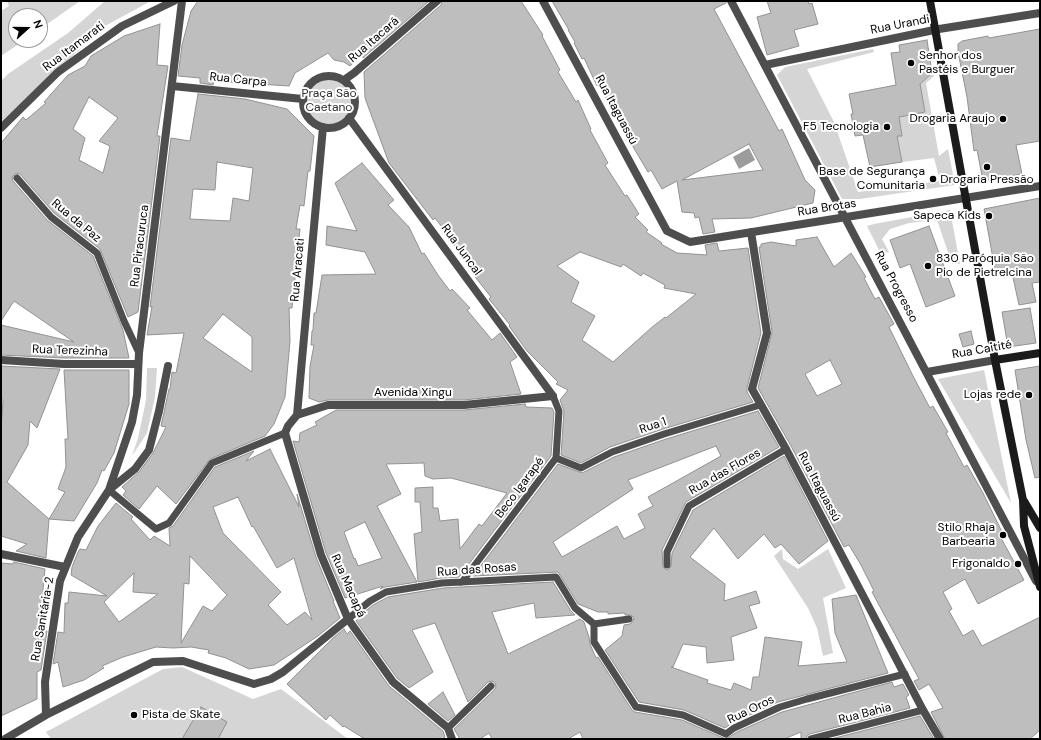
<!DOCTYPE html>
<meta charset="utf-8">
<style>
body{margin:0}
#map{position:relative;width:1041px;height:740px;overflow:hidden;background:#fff;font-family:"DM Sans",sans-serif}
canvas{display:block}
.frame{position:absolute;inset:0;border:2px solid #000;pointer-events:none}
.north{position:absolute;left:8px;top:8px;width:40px;height:40px;box-sizing:border-box;background:#fff;border:1px solid #999;border-radius:50%;rotate:69deg;font-size:11px;font-weight:700;line-height:16px;text-align:center;color:#000}
.north::after{content:'';display:block;margin:auto;width:14px;height:18px;background:#000;clip-path:polygon(50% 0,100% 100%,50% 72%,0 100%)}
</style>
<div id="map">
<canvas width="1041" height="740"></canvas>
<div class="frame"></div>
<div class="north">N</div>
</div>
<script>
const ctx = document.querySelector('canvas').getContext('2d');
ctx.lineJoin = 'round';
function fillPath(path, color) { ctx.fillStyle = color; ctx.fill(path, 'evenodd'); }
const toPath = rows => new Path2D(rows.map(r => 'M' + r).join(''));
function trace(path, color, width, dash) { ctx.strokeStyle = color; ctx.lineWidth = width; ctx.lineCap = dash ? 'butt' : 'round'; ctx.setLineDash(dash || []); ctx.stroke(path); }
function label(font, color, halo, rows, align = 'center') {
  ctx.font = font + ' "DM Sans",sans-serif'; ctx.lineWidth = 4; ctx.setLineDash([]); ctx.textBaseline = 'middle'; ctx.strokeStyle = halo; ctx.fillStyle = color; for (const [text, x, y, turn = 0] of rows) {
    ctx.save(); ctx.translate(x, y); ctx.rotate((+turn || 0) * Math.PI / 180); ctx.textAlign = isNaN(turn) ? turn : align; if (halo) ctx.strokeText(text, 0, 0); ctx.fillText(text, 0, 0); ctx.restore();
  }
}
fillPath(toPath([
 [7,1,80,1,40,29,40,16,16,16,16,40,25,40,1,56,1,11,9,6],
 [105,1,151,1,105,26,1,122,1,81,8,74,68,33],
 [873,49,874,52,807,69,834,122,858,192,940,181,934,158,902,162,897,136,902,135,899,117,925,112,919,82,923,81,933,72,934,76,926,83,939,156,948,149,955,185,860,199,842,199,777,75,785,67],
 '306 101a23 23 0 1 1 46 0a23 23 0 1 1-46 0Z',
 [950,210,960,264,952,264,937,220,909,223,890,229,882,239,889,252,881,254,867,226,874,224],
 [147,368,157,368,155,397,147,433,132,456,138,438,146,400],
 [984,370,1011,503,938,379],
 [782,549,783,559,798,569,828,549,846,588,823,598,833,653,823,656,817,628,808,608,774,556],
 [182,667,253,699,281,689,348,739,51,739,46,732,163,669]
]), '#d5d5d5');
fillPath(toPath([
 [749,148,755,160,739,169,733,157]
]), '#9c9c9c');
const building = toPath([
 [198,1,429,1,363,58,363,53,350,66,344,62,334,60,328,53,295,73,289,86,214,81,213,85,200,83,200,78,178,76,182,45,191,11,198,1],
 [442,1,521,1,543,35,542,36,560,70,558,72,576,102,578,100,591,129,590,130,608,163,605,165,625,196,627,195,639,214,635,217,648,230,646,232,662,243,661,244,677,253,707,255,705,245,717,243,719,251,748,248,761,333,747,388,747,392,753,402,663,429,610,447,581,463,561,455,564,411,560,400,568,390,556,384,558,382,527,351,509,326,510,325,489,299,491,297,472,273,474,271,454,245,455,244,435,218,433,220,389,163,365,98,364,72,441,5,442,1],
 [580,252,621,267,623,264,641,276,643,273,665,285,664,288,696,294,666,318,665,317,651,328,613,362,582,340,595,316,571,302,579,282,557,266,580,252],
 [552,1,726,1,726,3,714,9,779,131,782,129,805,180,815,190,813,203,751,218,712,219,715,232,703,234,699,217,695,218,694,213,682,212,677,181,662,189,651,170,648,172,632,145,630,146,608,98,606,99,600,85,597,86,584,58,582,59,574,43,575,42,568,30,569,30,552,1],
 [749,144,763,170,682,180,749,144],
 [767,1,808,1,809,4,812,3,818,24,794,30,799,46,767,55,757,17,771,13,767,1],
 [160,24,157,65,168,66,157,136,160,136,138,312,128,317,100,249,54,213,20,174,16,173,12,177,13,181,47,220,93,256,123,330,129,358,64,358,1,355,1,325,74,342,14,301,1,321,1,143,23,117,26,120,46,103,44,102,68,75,85,66,91,56,124,36,160,24],
 [89,97,118,118,99,141,110,146,103,173,79,160,85,138,73,129,89,97],
 [1040,29,1040,141,1016,145,1022,174,983,181,977,150,974,151,967,97,958,52,958,44,962,41,988,36,989,38,1040,29],
 [927,40,932,73,920,84,925,112,899,117,902,136,897,136,902,162,870,167,863,135,855,136,851,114,853,114,849,94,896,85,891,53,900,52,899,45,927,40],
 [198,94,245,99,287,109,314,136,310,171,308,171,304,206,300,205,296,229,300,229,292,308,289,308,290,341,285,397,274,424,265,436,210,459,176,504,157,486,139,509,123,495,126,491,122,487,139,472,153,453,166,427,161,426,169,389,170,389,172,372,176,373,184,333,147,335,152,306,150,307,171,138,190,141,198,94],
 [217,162,253,168,249,201,233,198,230,221,190,219,193,189,215,190,217,162],
 [223,314,252,337,252,372,203,338,223,314],
 [362,163,394,200,388,205,409,227,422,254,424,253,438,275,450,291,452,289,470,308,467,310,492,340,500,333,517,357,510,362,521,394,464,400,328,400,319,402,309,398,310,366,314,345,311,345,312,331,313,330,314,313,316,313,322,275,376,274,365,252,326,245,327,226,357,231,335,183,362,163],
 [1040,198,1040,282,1032,283,1036,302,1019,305,1012,273,996,275,984,209,1040,198],
 [929,226,955,296,926,307,910,264,900,268,890,240,929,226],
 [817,237,834,267,851,253,866,277,864,278,875,299,879,297,894,324,889,327,913,376,930,408,933,406,948,432,946,433,964,467,967,465,983,493,1004,536,1001,538,1024,580,978,604,965,579,943,592,952,609,949,611,963,636,973,630,982,646,1040,617,1040,730,1030,739,945,739,931,712,943,708,929,684,919,690,914,681,919,679,872,592,874,591,861,565,849,545,844,547,791,446,758,388,772,332,759,247,761,247,761,244,771,242,796,246,796,240,817,237],
 [830,360,842,384,817,396,805,374,830,360],
 [1030,308,1036,343,1008,347,1002,312,1030,308],
 [971,331,974,344,963,347,959,334,971,331],
 [1,366,60,369,37,428,30,421,28,445,7,482,49,519,65,492,58,489,66,467,65,439,68,439,64,370,129,370,129,404,114,453,104,471,102,470,97,483,74,521,49,519,46,558,16,551,27,544,1,536,1,430,3,400,1,400,1,366],
 [1040,366,1040,477,1035,478,1026,440,1015,370,1040,366],
 [525,404,526,407,552,408,554,412,551,456,459,577,441,578,418,582,414,534,422,532,420,502,415,502,415,488,433,487,433,508,438,508,440,521,458,519,460,549,479,524,482,526,507,493,451,478,433,479,425,476,424,463,386,464,401,494,377,506,417,582,385,587,380,589,383,586,345,598,326,553,293,441,299,442,300,433,317,425,315,422,336,410,464,410,525,404],
 [365,522,382,558,358,566,355,558,354,559,344,532,365,522],
 [758,411,779,447,686,502,662,550,663,567,667,570,671,567,672,553,693,510,784,456,828,541,799,564,781,544,775,548,764,534,738,559,714,528,690,557,725,584,724,601,756,591,760,603,749,606,757,628,731,637,734,660,707,663,706,647,683,644,673,667,671,667,708,680,707,683,731,690,734,683,751,690,753,677,759,677,765,637,802,642,798,666,847,662,835,633,832,599,856,595,888,673,778,702,732,723,725,728,684,710,639,702,605,650,622,636,624,625,630,624,633,621,634,618,631,615,625,615,625,613,608,614,608,612,598,612,578,604,558,572,473,576,558,464,582,473,614,457,666,439,758,411],
 [716,446,721,456,648,497,653,506,638,514,645,528,624,539,617,526,562,557,553,542,633,489,628,480,716,446],
 [270,449,299,507,297,494,316,557,334,601,333,601,340,618,318,636,274,665,249,669,226,658,208,653,209,650,191,647,173,648,156,647,123,657,102,666,104,668,84,680,63,687,58,662,53,664,58,632,64,633,65,603,68,603,69,592,107,596,71,575,72,567,78,552,80,549,86,550,98,526,116,503,133,517,131,519,150,540,154,536,170,546,169,528,173,526,215,467,254,451,246,461,270,449],
 [238,497,252,527,253,526,277,568,294,558,312,620,305,612,287,625,268,605,281,592,223,533,213,507,238,497],
 [190,556,227,595,212,611,203,606,181,643,184,583,189,584,190,556],
 [134,573,133,592,158,594,119,622,104,602,134,573],
 [14,562,45,569,38,640,43,631,47,631,41,670,37,672,37,699,1,716,1,563,13,564,14,562],
 [553,582,571,611,575,615,536,618,534,603,492,612,508,654,580,619,584,622,589,637,590,644,596,658,598,657,632,710,635,712,682,720,726,739,737,732,782,712,892,682,894,687,903,684,909,695,906,697,910,708,810,734,807,736,806,739,801,739,801,732,784,739,583,739,580,732,568,739,492,739,489,733,480,739,460,739,454,729,494,690,496,687,495,683,492,681,488,682,468,702,435,623,412,630,433,672,409,688,397,678,356,621,362,614,373,605,388,597,443,588,553,582],
 [344,629,347,634,350,631,389,686,443,731,445,737,443,739,365,739,344,726,343,727,330,715,326,720,287,684,333,638,344,629],
 [443,692,455,715,448,721,428,704,443,692],
 [201,707,227,722,218,739,182,739,201,707],
 [920,716,934,739,831,739,920,716]
]);
fillPath(building, '#bebebe');
trace(building, '#929292', 1);
trace(toPath([
 [17,178,51,217,97,253,124,321,139,353],
 [556,458,581,468,612,452,664,434,760,405],
 [109,490,156,529,169,523,212,463,285,433],
 [667,565,667,552,689,506,786,449],
 [462,582,556,458,559,411,553,396],
 [348,619,370,601,386,592,442,583,556,577,575,608,594,624],
 [594,624,594,642,636,707,683,715,726,734],
 [594,624,629,619],
 [448,728,491,686],
 [726,734,734,728,780,707,807,699,905,674],
 [811,739,923,710]
]), '#4e4e4e', 7);
trace(toPath([
 [543,1,667,231,690,242,1040,186],
 [731,1,1036,581],
 [765,65,939,29,1040,13],
 '303 102a26 26 0 1 1 52 0a26 26 0 1 1-52 0Z',
 [344,80,354,73,437,1],
 [172,86,303,99],
 [349,118,553,396],
 [1,128,58,72,122,26,174,1],
 [751,232,767,333,752,389,786,449,923,710,940,739],
 [1,360,64,364,138,364],
 [927,372,995,360],
 [297,415,323,127],
 [109,490,132,422,137,395,139,353,182,1],
 [1,554,65,567],
 [46,715,45,682,60,581,78,537,109,490,135,469,149,450,159,411,168,366],
 [5,739,46,715,153,662,183,661,254,684,271,679,283,672,348,619],
 [452,739,448,728,393,682,348,619,321,555,285,433,288,426,297,415,328,405,464,405,553,396]
]), '#4e4e4e', 8);
trace(toPath([
 [930,1,995,360,1023,500,1024,526,1040,587],
 [995,360,1040,353],
 [1024,501,1040,528]
]), '#1b1b1b', 8);
for (const [x, y, r, color] of [
 [911,63,4,"#000"],
 [1003,119,4,"#000"],
 [887,127,4,"#000"],
 [987,167,4,"#000"],
 [933,179,4,"#000"],
 [989,216,4,"#000"],
 [928,266,4,"#000"],
 [1029,395,4,"#000"],
 [1003,535,4,"#000"],
 [1018,564,4,"#000"],
 [134,715,4,"#000"]
]) { const dot = new Path2D(); dot.arc(x, y, r, 0, 2 * Math.PI); ctx.fillStyle = color; ctx.fill(dot); trace(dot, '#fff', 1.5); }
label('12px', '#000', '#fff', [
 ["Rua Urandi",900,25,-11],
 ["Rua Itacará",374,40,-41],
 ["Rua Itamarati",74,47,-37],
 ["Rua Carpa",238,80,6],
 ["Rua Itaguassú",616,110,62],
 ["Rua Brotas",827,208,-9],
 ["Rua da Paz",76,221,40],
 ["Rua Piracuruca",140,246,-83],
 ["Rua Juncal",461,250,54],
 ["Rua Aracati",298,270,-85],
 ["Rua Progresso",896,287,62],
 ["Rua Caitité",982,350,-10],
 ["Rua Terezinha",70,351,2],
 ["Avenida Xingu",413,393],
 ["Rua 1",653,426,-19],
 ["Rua das Flores",725,472,-30],
 ["Rua Itaguassú",819,487,62],
 ["Beco Igarapé",520,488,-53],
 ["Rua das Rosas",477,570,-4],
 ["Rua Macapá",348,586,66],
 ["Rua Sanitária-2",43,619,-80],
 ["Rua Oros",751,710,-26],
 ["Rua Bahia",865,714,-14]
]);
label('12px', '#000', '#fff', [
 ["Senhor dos",919,56,"left"],
 ["Pastéis e Burguer",919,70,"left"],
 ["Drogaria Araujo",995,119],
 ["F5 Tecnologia",879,127],
 ["Base de Segurança",925,172],
 ["Comunitaria",925,186],
 ["Drogaria Pressão",987,180,"center"],
 ["Sapeca Kids",981,216],
 ["830 Paróquia São",936,259,"left"],
 ["Pio de Pietrelcina",936,273,"left"],
 ["Lojas rede",1021,395],
 ["Stilo Rhaja",995,528],
 ["Barbearia",995,542],
 ["Frigonaldo",1010,564],
 ["Pista de Skate",142,715,"left"]
], 'right');
label('12px', '#2c2c2c', '#fff', [
 ["Praça São",329,94],
 ["Caetano",329,108]
]);
</script>
